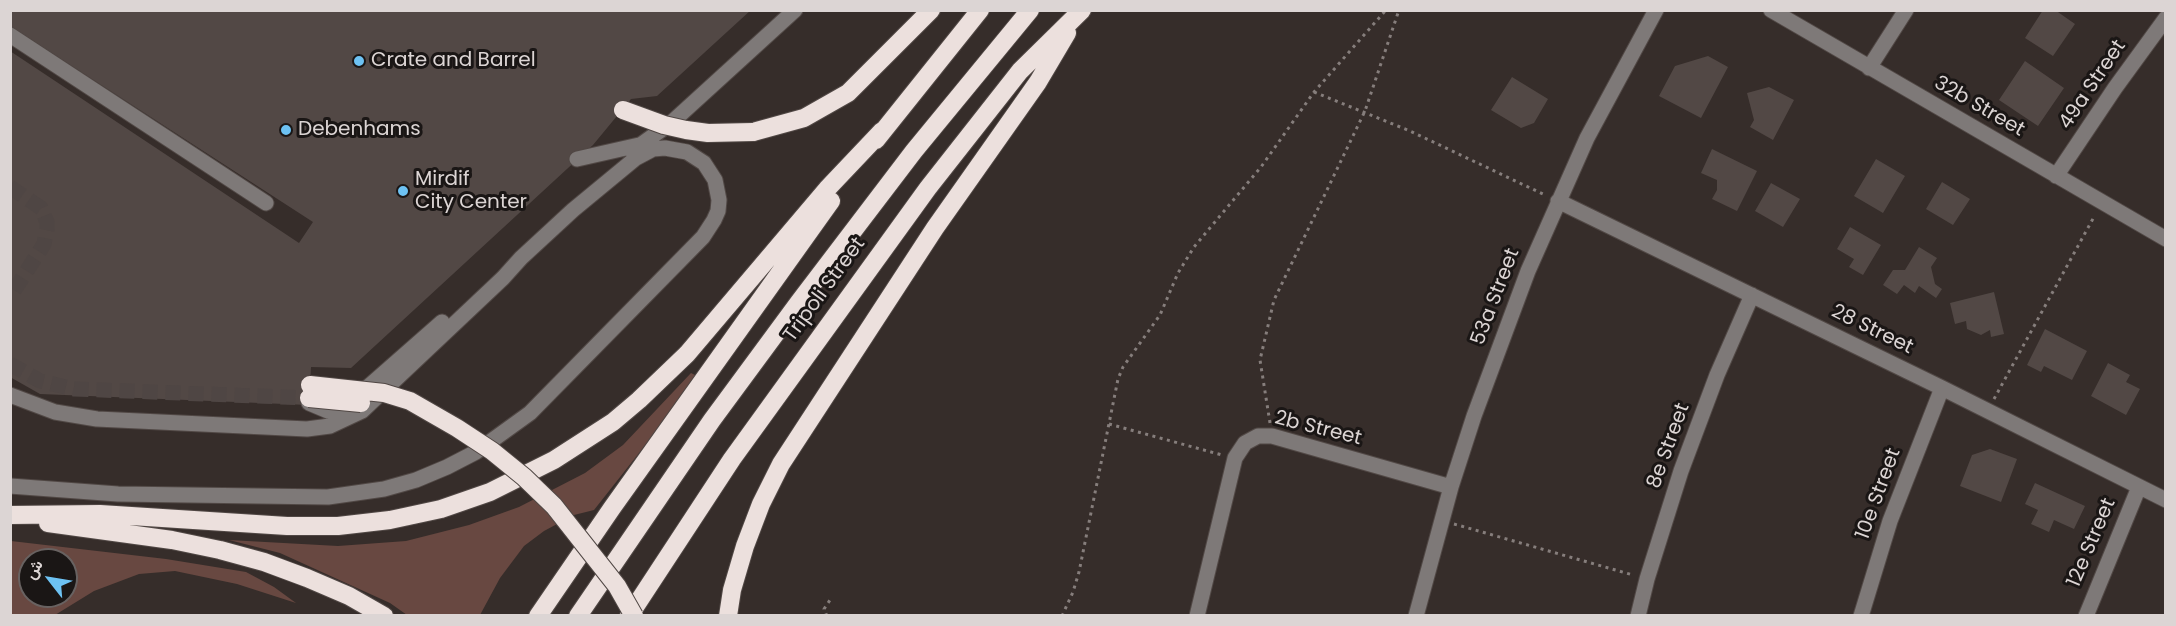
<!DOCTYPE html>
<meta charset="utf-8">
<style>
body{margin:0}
#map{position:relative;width:2176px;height:626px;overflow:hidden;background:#362d2a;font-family:Poppins,Vazirmatn,sans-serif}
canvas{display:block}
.frame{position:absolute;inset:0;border:12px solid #dcd5d4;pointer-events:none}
.north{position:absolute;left:18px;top:548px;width:60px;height:60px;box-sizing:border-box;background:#1a1615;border:2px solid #686261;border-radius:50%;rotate:301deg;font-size:16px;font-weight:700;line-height:24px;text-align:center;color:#dcd5d4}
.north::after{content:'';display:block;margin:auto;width:21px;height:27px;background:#6dc2f3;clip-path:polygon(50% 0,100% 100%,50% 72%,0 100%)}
</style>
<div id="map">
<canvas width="2176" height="626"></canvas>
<div class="frame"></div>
<div class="north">ش</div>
</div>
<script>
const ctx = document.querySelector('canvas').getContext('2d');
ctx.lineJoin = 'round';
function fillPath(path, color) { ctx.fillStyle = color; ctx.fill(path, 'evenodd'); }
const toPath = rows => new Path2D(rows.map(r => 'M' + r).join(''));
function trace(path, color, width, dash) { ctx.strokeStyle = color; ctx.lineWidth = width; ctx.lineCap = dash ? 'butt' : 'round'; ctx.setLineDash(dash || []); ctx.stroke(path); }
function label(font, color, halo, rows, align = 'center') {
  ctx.font = font + ' Poppins,sans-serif'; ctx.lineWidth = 6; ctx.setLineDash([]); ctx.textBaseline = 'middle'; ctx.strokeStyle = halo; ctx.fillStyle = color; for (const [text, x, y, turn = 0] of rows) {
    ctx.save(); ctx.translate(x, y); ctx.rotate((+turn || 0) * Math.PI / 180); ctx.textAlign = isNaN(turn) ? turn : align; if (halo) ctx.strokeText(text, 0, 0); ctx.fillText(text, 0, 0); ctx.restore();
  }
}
fillPath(toPath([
 [691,373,699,377,594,510,574,515,544,531,524,546,500,578,480,615,407,615,390,603,280,553,229,540,338,546,406,541,469,525,519,507,585,473,623,445],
 [11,541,166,559,246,572,274,587,296,603,237,584,175,571,139,574,94,591,55,615,11,615],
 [30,560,66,560,66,596,30,596]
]), '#684841');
fillPath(toPath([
 [10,10,751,10,657,96,631,99,593,145,351,368,311,367,309,405,40,394,10,377,10,51,299,243,313,222,10,26],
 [2043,10,2055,10,2075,24,2053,56,2025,38],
 [1708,56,1728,67,1701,118,1659,96,1675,66],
 [2025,61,2064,88,2038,126,1999,100],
 [1512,77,1548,99,1534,123,1521,128,1491,110],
 [1769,87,1794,100,1773,140,1750,127,1754,120,1747,93],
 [1712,149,1757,171,1737,211,1712,199,1717,190,1717,180,1701,173],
 [1876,159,1905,176,1883,213,1854,196],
 [1942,182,1970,199,1953,225,1926,209],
 [1771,183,1800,199,1783,227,1755,211],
 [1850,227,1881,245,1863,275,1849,267,1854,259,1837,249],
 [1919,247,1937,258,1931,267,1935,284,1942,289,1936,298,1919,286,1915,293,1904,285,1897,294,1883,285,1893,270,1905,270],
 [1994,292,2004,334,1991,337,1990,330,1981,335,1967,329,1966,321,1955,324,1950,303],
 [2045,329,2087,351,2072,380,2044,366,2041,372,2027,365],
 [2108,363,2130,375,2126,382,2140,389,2126,415,2091,396],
 [1990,449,2017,459,2001,502,1960,486,1972,455],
 [2035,483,2085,506,2074,529,2054,520,2049,532,2031,524,2038,510,2025,504]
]), '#524845');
trace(toPath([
 [10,187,41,208,47,222,47,229,44,244,10,297],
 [10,364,40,381,74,389,309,398]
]), '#4f4644', 15, [15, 8]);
const minor = toPath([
 [1771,10,2166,239],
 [10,35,266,203],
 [1869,68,1906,10],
 [632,151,671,123,795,10],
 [577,159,639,145],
 [2056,176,2115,88,2166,18],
 [1558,201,1942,388,2166,500],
 [10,395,55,412,97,419,307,429,330,426,362,411,503,278,521,258,573,210,636,158,653,149,665,148,687,152,704,163,715,180,719,200,718,211,714,220,703,237,530,413,476,452,447,467,416,480,384,489,328,497,118,494,10,486],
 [309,403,328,411,343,409,442,322],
 [1197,616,1235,458,1245,443,1258,436,1272,436,1286,440,1451,487],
 [1416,616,1451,487,1474,416,1528,271,1587,138,1656,10],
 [1638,616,1647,579,1681,471,1717,375,1752,295],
 [1861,616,1890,521,1942,388],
 [2086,616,2139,487]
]);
const highway = toPath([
 [753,132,804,118,848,93,931,10],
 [876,140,980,10],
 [10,515,100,514,287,526,338,526,390,520,441,509,490,492,554,460,613,422,639,400,687,354,827,189,882,131],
 [48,523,172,540,220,550,264,562,307,578,349,596,384,616],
 [538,616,612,508,831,201],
 [578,616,712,420,799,302,914,151,1030,10],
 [629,616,732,459,928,188,1020,71,1082,10],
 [728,616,732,590,745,546,761,504,781,464,935,228,1038,82,1067,33]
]);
trace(minor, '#514845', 17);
trace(highway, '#514845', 20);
trace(toPath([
 [1314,92,1410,131,1545,195],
 [1994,399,2095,215],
 [1270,423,1260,360,1274,300,1365,111,1399,10],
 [1109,424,1222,455],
 [1454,524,1633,575],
 [827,616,824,609,832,597],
 [1062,616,1073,592,1079,572,1118,379,1123,367,1160,315,1178,273,1194,247,1261,167,1314,92,1386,10]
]), '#867e7c', 3, [3, 4.5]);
trace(minor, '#7e7978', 15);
trace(highway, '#ece0dd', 18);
const highwayBridge = toPath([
 [623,110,664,125,686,130,708,133,753,132],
 [310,385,384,393,410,401,457,428,492,451,524,477,554,506,617,586,634,616],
 [309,398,361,403]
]);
trace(highwayBridge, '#514845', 20, []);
trace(highwayBridge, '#ece0dd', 18);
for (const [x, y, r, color] of [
 [359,61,6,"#6dc2f3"],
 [286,130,6,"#6dc2f3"],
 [403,191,6,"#6dc2f3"]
]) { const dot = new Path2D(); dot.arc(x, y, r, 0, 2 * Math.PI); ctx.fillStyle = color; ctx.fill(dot); trace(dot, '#1a1615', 2); }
label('20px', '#dcd5d4', '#1a1615', [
 ["Crate and Barrel",371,61],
 ["Debenhams",298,130],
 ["Mirdif",415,180],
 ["City Center",415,203]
], 'left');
label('20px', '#dcd5d4', '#1a1615', [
 ["49a Street",2093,85,-56],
 ["32b Street",1979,107,30],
 ["Tripoli Street",825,290,-54],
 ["53a Street",1496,297,-69],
 ["28 Street",1872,330,26],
 ["2b Street",1318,429,14],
 ["8e Street",1669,446,-70],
 ["10e Street",1879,494,-70],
 ["12e Street",2092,543,-67]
]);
</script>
